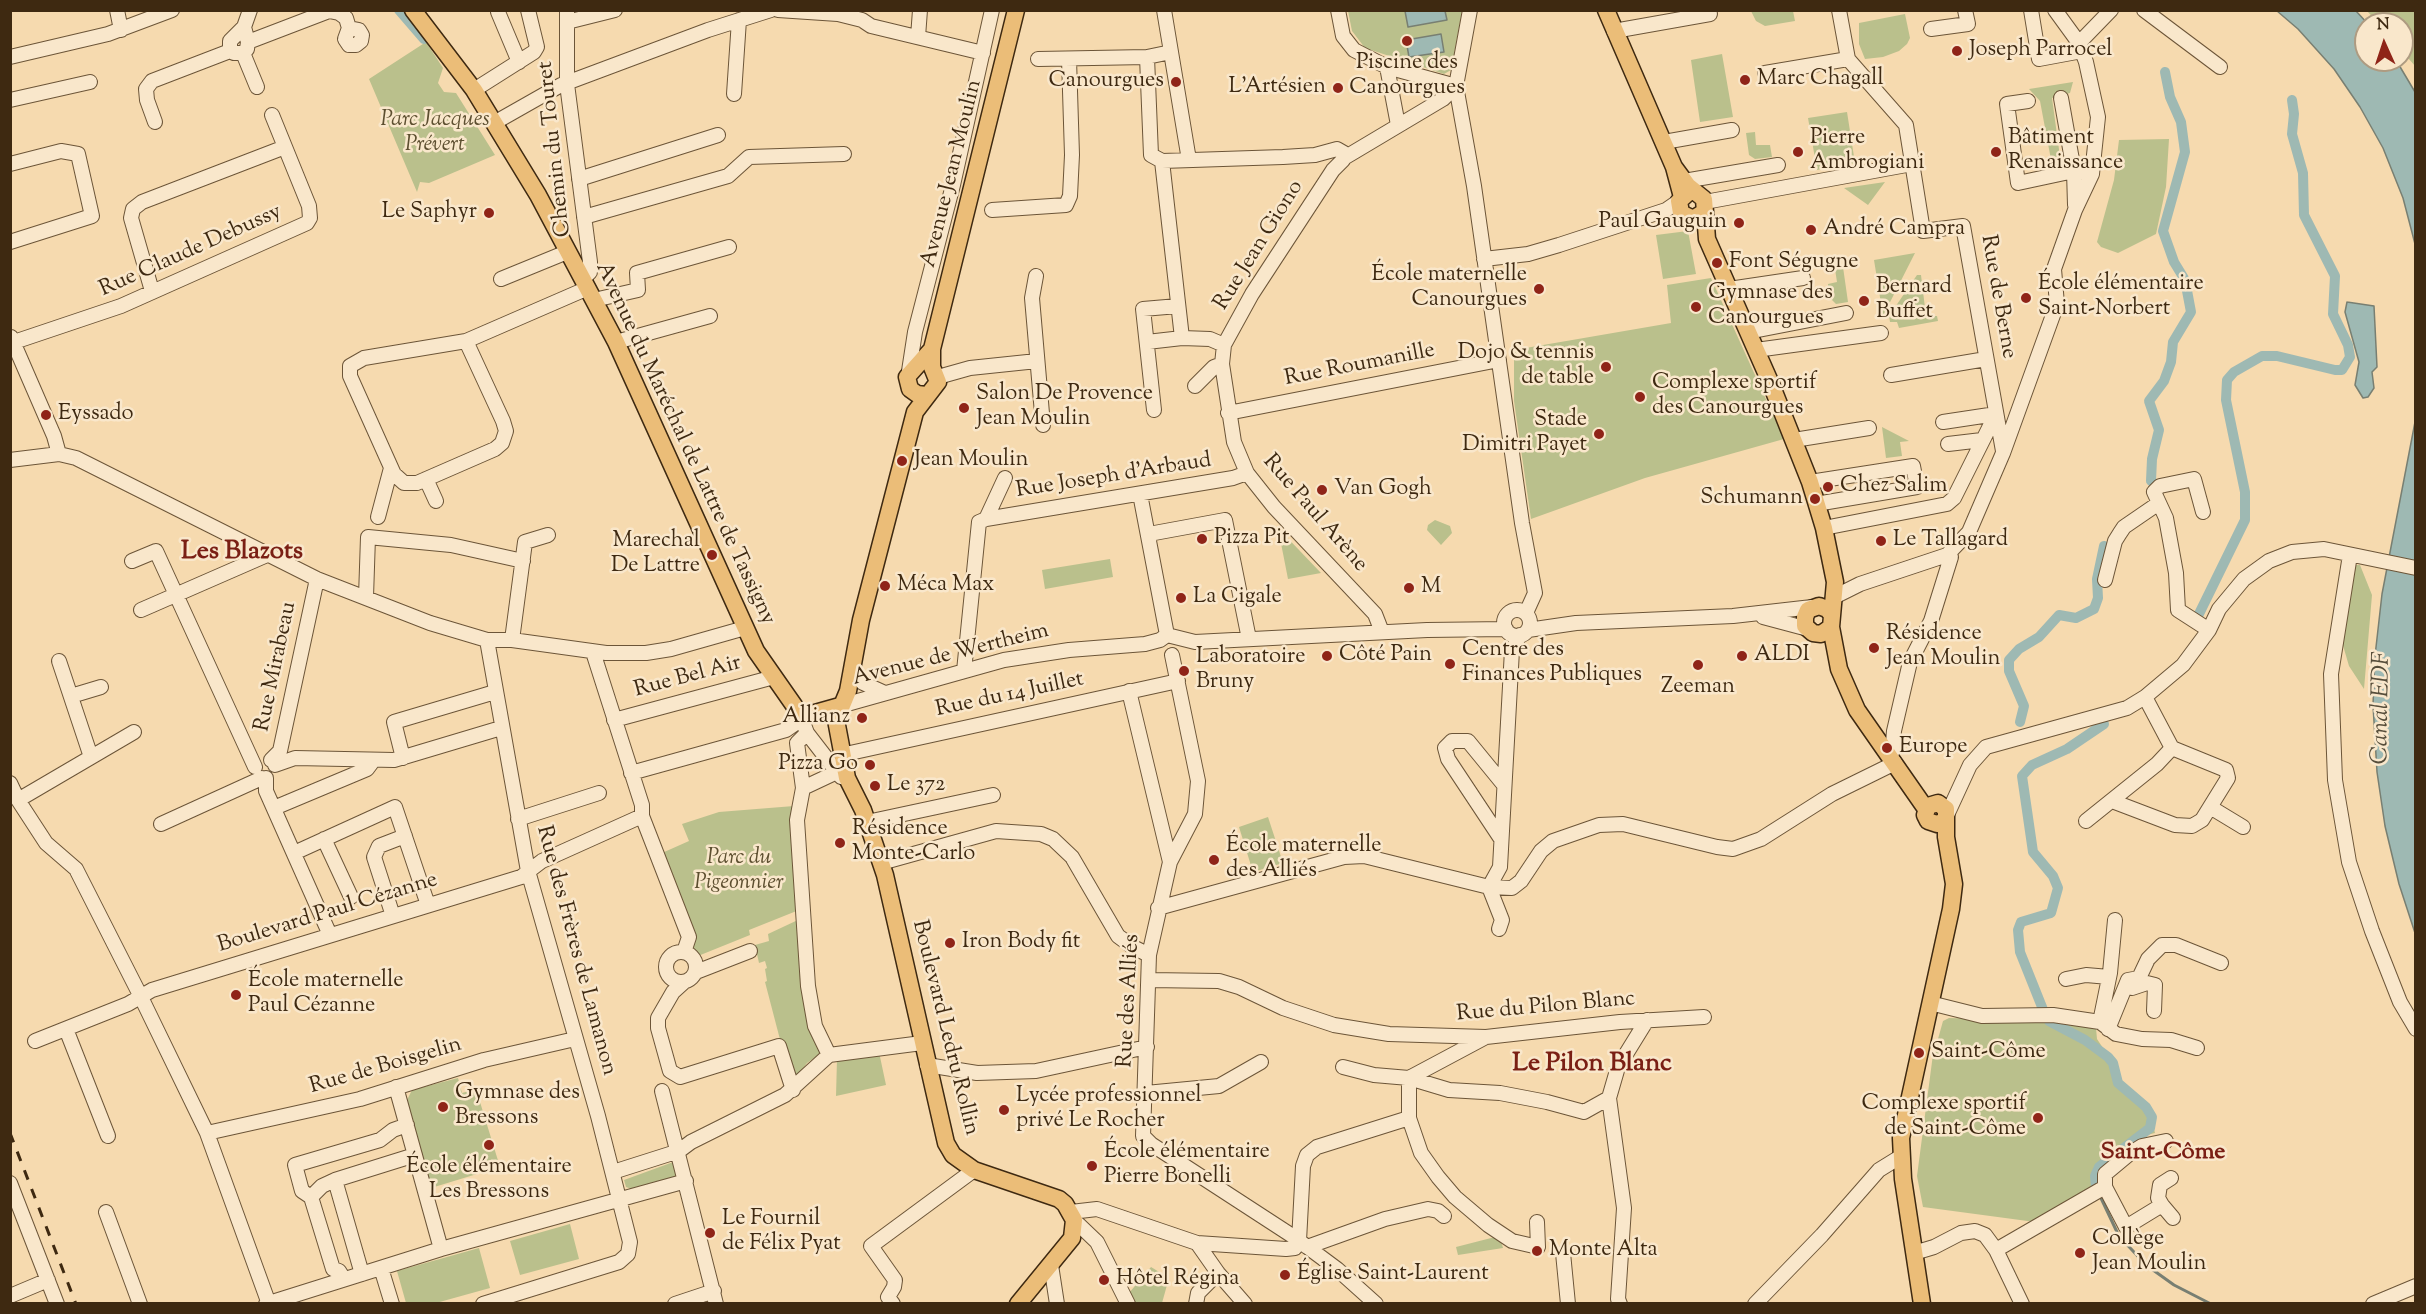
<!DOCTYPE html>
<meta charset="utf-8">
<style>
body{margin:0}
#map{position:relative;width:2426px;height:1314px;overflow:hidden;background:#f6daaf;font-family:"Sorts Mill Goudy",serif}
canvas{display:block}
.frame{position:absolute;inset:0;border:12px solid #3e2911;pointer-events:none}
.north{position:absolute;left:2354px;top:12px;width:60px;height:60px;box-sizing:border-box;background:#f9e7cb;border:2px solid #ae9b81;border-radius:50%;rotate:357deg;font-size:16px;font-weight:700;line-height:24px;text-align:center;color:#3e2911}
.north::after{content:'';display:block;margin:auto;width:21px;height:27px;background:#8f2418;clip-path:polygon(50% 0,100% 100%,50% 72%,0 100%)}
</style>
<div id="map">
<canvas width="2426" height="1314"></canvas>
<div class="frame"></div>
<div class="north">N</div>
</div>
<script>
const ctx = document.querySelector('canvas').getContext('2d');
ctx.lineJoin = 'round';
function fillPath(path, color) { ctx.fillStyle = color; ctx.fill(path, 'evenodd'); }
const toPath = rows => new Path2D(rows.map(r => 'M' + r).join(''));
function trace(path, color, width, dash) { ctx.strokeStyle = color; ctx.lineWidth = width; ctx.lineCap = dash ? 'butt' : 'round'; ctx.setLineDash(dash || []); ctx.stroke(path); }
function label(font, color, halo, rows, align = 'center') {
  ctx.font = font + ' "Sorts Mill Goudy",serif'; ctx.lineWidth = 5; ctx.setLineDash([]); ctx.textBaseline = 'middle'; ctx.strokeStyle = halo; ctx.fillStyle = color; for (const [text, x, y, turn = 0] of rows) {
    ctx.save(); ctx.translate(x, y); ctx.rotate((+turn || 0) * Math.PI / 180); ctx.textAlign = isNaN(turn) ? turn : align; if (halo) ctx.strokeText(text, 0, 0); ctx.fillText(text, 0, 0); ctx.restore();
  }
}
fillPath(toPath([
 [1348,11,1462,11,1451,70,1444,74,1365,48,1352,31],
 [1751,11,1793,11,1795,21,1765,26,1756,21],
 [2367,11,2415,11,2415,66,2402,51,2402,24,2379,24],
 [1905,14,1910,38,1907,44,1899,51,1883,57,1865,59,1859,44,1859,23],
 [426,42,443,68,438,83,444,92,456,93,495,155,429,183,420,182,417,192,369,79],
 [1722,54,1733,117,1700,122,1691,60],
 [2073,82,2070,93,2052,98,2061,164,2070,164,2068,167,2048,171,2045,166,2052,165,2040,101,2029,89],
 [1847,112,1855,163,1817,170,1808,118],
 [1755,132,1756,145,1770,145,1772,157,1755,159,1749,155,1746,133],
 [2169,139,2166,187,2156,234,2118,253,2101,247,2097,242,2114,180,2119,140],
 [1885,182,1868,205,1844,188],
 [1688,231,1696,274,1663,279,1656,235],
 [1915,253,1883,316,1874,260],
 [1843,267,1848,302,1836,304,1828,296,1828,284,1837,282,1835,269],
 [1917,275,1921,275,1926,316,1937,316,1938,321,1899,328,1897,322,1890,322,1889,316],
 [1711,278,1784,439,1645,478,1531,519,1514,401,1514,350,1671,323,1667,285],
 [1882,427,1909,441,1900,442,1902,456,1886,458],
 [1435,520,1450,526,1452,533,1441,545,1427,530,1428,525],
 [1278,528,1321,573,1288,579],
 [1110,559,1113,577,1045,589,1042,570],
 [2355,565,2360,565,2372,595,2364,689,2349,666,2342,642],
 [794,806,799,910,749,930,750,935,698,956,690,946,662,853,689,841,682,824,719,812],
 [1268,817,1283,863,1253,872,1239,827],
 [800,919,812,1032,820,1054,807,1063,796,1078,789,1074,765,982,767,981,765,969,767,968,765,961,759,963,755,945,769,941,768,934],
 [1949,1018,2063,1021,2096,1028,2097,1039,2105,1051,2118,1064,2118,1076,2150,1113,2155,1133,2147,1135,2105,1166,2099,1186,2035,1222,1923,1207,1917,1176,1935,1039,1938,1039,1943,1021],
 [879,1052,886,1085,836,1096,837,1059],
 [458,1078,462,1093,476,1089,500,1167,431,1188,407,1100,412,1090],
 [676,1161,677,1176,673,1179,634,1190,626,1187,624,1180],
 [570,1224,579,1259,520,1275,510,1241],
 [1495,1237,1501,1241,1503,1248,1458,1255,1456,1247],
 [479,1248,490,1288,436,1303,406,1303,397,1271],
 [1151,1267,1169,1278,1162,1303,1135,1303,1129,1293]
]), '#bac08c');
const water = toPath([
 [1405,11,1445,11,1447,20,1408,27,1405,11],
 [2277,11,2356,11,2368,24,2366,24,2366,60,2396,60,2415,92,2415,244,2403,198,2383,148,2360,107,2334,69,2298,29,2277,11],
 [1441,34,1444,52,1409,57,1406,40,1441,34],
 [2347,302,2374,306,2377,367,2372,372,2374,388,2368,397,2363,398,2355,385,2359,362,2345,312,2347,302],
 [2415,422,2415,933,2399,884,2385,826,2377,772,2373,705,2375,656,2382,594,2415,422]
]);
fillPath(water, '#9eb9b3');
trace(water, '#787f72', 1.5);
trace(toPath([
 [2100,1196,2117,1232],
 [2119,1236,2146,1265,2174,1285,2211,1304]
]), '#787f72', 3);
trace(toPath([
 [399,10,424,39],
 [2151,481,2152,459,2159,430,2149,401,2164,381,2171,362,2173,342,2191,312,2185,280,2174,262,2163,231,2185,152,2181,122,2170,97,2165,72],
 [2197,618,2245,520,2245,492,2226,400,2227,380,2234,372,2262,356,2277,356,2335,370,2342,370,2350,357,2348,345,2333,314,2335,276,2304,215,2303,173,2292,134,2294,114,2292,100],
 [2020,722,2024,706,2009,671,2009,660,2019,649,2039,637,2059,615,2076,618,2094,609,2098,598,2097,579,2104,546],
 [2044,1012,2020,952,2018,930,2021,922,2051,913,2058,888,2053,876,2033,852,2022,776,2032,765,2067,749,2104,724],
 [2049,1021,2085,1040,2108,1057,2113,1063,2118,1083,2146,1107,2152,1117,2150,1128,2099,1167,2095,1176,2096,1187]
]), '#9eb9b3', 10);
const minor = toPath([
 [117,10,121,30],
 [567,10,567,84,590,262,590,272,583,279],
 [778,10,838,14,862,20,871,26,983,53],
 [1164,10,1189,160],
 [1338,10,1343,36,1354,50,1387,67,1456,86],
 [1470,10,1456,86,1474,186,1522,523,1535,593,1526,613],
 [1839,10,1848,59],
 [2031,10,2039,59,2082,51],
 [2144,10,2220,67],
 [498,12,519,62],
 [567,22,615,10],
 [244,27,248,42,247,49,243,53,234,53,230,51,230,41,244,27,250,10],
 [1931,29,1968,24,1965,10],
 [1614,31,1710,14],
 [918,37,920,10],
 [248,42,329,11,339,13,346,18,349,28,345,39,349,45,356,45,361,41,362,35,359,30,349,28],
 [2079,43,2111,10],
 [243,53,257,87],
 [10,57,108,34,172,10],
 [1147,57,1151,155,1162,161,1283,157,1315,155,1337,149,1344,153,1343,160,1333,170,1252,294,1224,345,1222,364,1234,442,1247,473,1274,507,1375,614,1382,632],
 [1038,59,1147,57,1171,52],
 [1848,59,1906,125,1923,231,1963,226,2003,451],
 [1387,67,1398,125],
 [1765,73,1848,59],
 [474,90,534,52,537,47,528,10],
 [734,94,739,20],
 [2061,98,2074,171,2075,205],
 [10,100,90,82],
 [2028,101,2007,104,2018,183,2074,171,2092,174],
 [155,122,147,100,146,89,152,81,230,51],
 [494,123,561,85,708,30,771,10],
 [1664,142,1732,130],
 [1344,158,1443,99,1456,86],
 [1162,161,1182,338],
 [10,164,61,151,78,154,92,216,10,242],
 [579,179,718,135],
 [1684,181,1778,165],
 [1705,202,1912,164],
 [992,210,1066,205,1070,196,1072,155,1069,59],
 [584,217,728,176,749,157,844,154],
 [1484,259,1528,254,1559,245,1666,210,1679,201],
 [1036,276,1032,298,1043,425],
 [501,279,567,252],
 [1729,289,1803,278],
 [152,291,131,218,133,209,142,202,285,147],
 [594,300,638,290,637,273,729,247],
 [1748,332,1846,313],
 [11,337,54,436,59,454],
 [466,341,503,421,506,431,502,443,495,449,417,483,404,483,394,474,350,376,350,366,364,358,466,341,588,288],
 [14,342,121,306,307,223,310,218,309,206,272,115],
 [616,342,710,316],
 [1147,342,1182,338,1210,339,1224,345],
 [1756,350,1881,333],
 [909,371,915,332,953,185,992,10],
 [1891,375,1986,359],
 [938,377,970,368,1037,361],
 [1195,386,1214,367,1222,364],
 [1154,410,1143,309,1178,306],
 [1228,413,1499,360],
 [1943,422,1996,414],
 [1794,440,1869,428],
 [1948,444,1982,440],
 [10,460,59,454,76,458,317,579,430,623,487,640,512,640,606,653,646,653,671,649,745,628],
 [426,479,436,501],
 [1810,482,1913,466,1917,487,1816,504],
 [1140,494,1167,635],
 [2203,512,2194,479,2160,486,2154,492,2166,518,2176,573,2178,610,2209,630],
 [378,517,391,468],
 [986,519,1233,478,1247,473],
 [1824,528,1947,504,1954,498,1996,414],
 [1149,534,1225,520,1249,639],
 [2350,555,2331,674,2335,780,2349,862,2372,931,2400,1002,2416,1029],
 [132,561,156,551,255,767],
 [2105,580,2115,541,2120,533,2124,527,2159,503],
 [366,597,368,537,451,545,523,561],
 [1834,597,1860,584,1947,555,1969,532,2003,453,2057,304,2054,269,2075,210,2092,174,2098,117,2086,62,2079,43,2055,10],
 [141,610,267,555],
 '1504 623a13 13 0 1 1 26 0a13 13 0 1 1-26 0Z',
 [1763,617,1808,629],
 [1528,630,1576,623,1733,616,1812,607],
 [512,640,525,542,548,535],
 [593,652,642,805,642,816,689,937,684,952],
 [1172,655,1198,781,1195,814,1170,862,1149,955,1143,1136,1151,1144,1294,1237,1337,1269,1376,1304],
 [59,661,91,757],
 [852,668,863,683,885,693],
 [964,671,979,522,986,519,1005,478],
 [1129,691,1170,862],
 [71,696,101,687],
 [840,706,1004,660,1069,650,1145,644,1160,640,1167,635,1195,642,1427,630,1506,629],
 [800,714,807,733,841,777],
 [614,720,774,677],
 [850,753,1178,681],
 [1892,753,1894,731,1910,662,1931,621,1951,557],
 [403,758,394,722,495,692],
 [271,760,280,751,317,579],
 [275,765,295,758,394,760,501,728],
 [631,773,786,730,796,723,800,714],
 [266,778,266,791,330,935],
 [10,783,18,800,46,843,76,869,140,995,207,1133,269,1304],
 [803,788,797,743,807,733],
 [18,800,134,732],
 [2112,801,2175,825,2192,826,2202,820,2228,778,2226,770,2172,748,2145,697],
 [2210,807,2243,827],
 [274,808,367,769,373,761],
 [1947,815,1970,765,1986,747,2127,708,2145,697,2183,665,2209,630,2219,609,2244,579,2269,561,2292,552,2324,549,2416,568],
 [518,819,599,793],
 [2086,821,2157,764,2172,748],
 [867,822,993,795],
 [161,824,262,778],
 [324,839,351,897],
 [1501,839,1448,759,1445,748,1452,741,1468,741,1504,785],
 [294,853,395,807,428,905],
 [881,863,996,831,1041,834,1053,839,1072,857,1118,936,1133,947,1149,955],
 [1158,908,1344,857,1364,856,1489,887,1512,888,1521,881,1541,851,1553,841,1599,825,1623,824,1717,847,1733,849,1761,839,1832,794,1895,763],
 [393,916,374,857,379,846,405,836],
 [1499,929,1502,920,1489,887,1500,867,1512,650,1520,635],
 '666 967a15 15 0 1 1 30 0a15 15 0 1 1-30 0Z',
 [696,972,750,951],
 [2066,979,2086,975,2109,977],
 [1149,980,1219,981,1239,987,1283,1008,1334,1025,1389,1034,1486,1037,1620,1022,1704,1017],
 [684,982,673,992,658,1018,658,1028,670,1071,680,1077,779,1046,793,1090],
 [2132,988,2147,983,2155,985,2154,1011],
 [1930,1003,1982,1016,2053,1015,2100,1022,2116,1034,2142,1039,2171,1040,2197,1048],
 [2100,1022,2110,973,2115,920],
 [66,1029,108,1136],
 [2108,1029,2128,980,2139,978,2148,959,2162,945,2176,945,2221,963],
 [35,1041,128,1004,152,990,521,877,542,861,642,816],
 [829,1055,815,1026,808,986,797,820,803,788,837,772],
 [927,1065,977,1073,1036,1071,1147,1047],
 [1343,1067,1374,1075,1409,1078,1484,1038],
 [396,1087,441,1249],
 [662,1091,716,1304],
 [1146,1093,1219,1086,1261,1062],
 [1609,1098,1624,1208,1618,1299,1620,1304],
 [1409,1118,1421,1153,1438,1177,1455,1197,1488,1225,1512,1241,1538,1247,1537,1222],
 [207,1133,360,1099,484,1060,575,1039],
 [613,1172,679,1151,691,1142,785,1095,829,1055,922,1043],
 [10,1183,57,1304],
 [2105,1187,2126,1227,2162,1205,2158,1198,2160,1185,2171,1178],
 [311,1197,322,1186,335,1180],
 [2162,1205,2173,1218],
 [106,1212,140,1304],
 [1071,1212,1097,1209,1197,1243,1286,1249,1295,1248,1299,1241],
 [1074,1220,1097,1242,1128,1304],
 [1299,1241,1303,1166,1307,1155,1317,1147,1409,1118,1409,1078,1449,1090,1500,1093,1547,1102,1584,1112,1609,1098,1618,1067,1647,1020],
 [1197,1243,1218,1273,1245,1304],
 [1307,1247,1385,1219,1428,1209,1438,1211,1444,1216],
 [1996,1250,2105,1187,2105,1174,2129,1154,2142,1146,2166,1141],
 [1563,1253,1568,1304],
 [1914,1253,1934,1247,1961,1233,1975,1231,1985,1235,1996,1250,2022,1304],
 [1051,1265,1057,1304],
 [381,1268,392,1304],
 [362,1274,335,1180,415,1155],
 [344,1279,339,1271,333,1269,311,1197,302,1191,295,1165,380,1140,393,1130,407,1125],
 [10,1296,48,1280],
 [266,1304,441,1249,686,1181],
 [483,1304,619,1262,628,1254,630,1242,598,1116,528,871,487,640],
 [675,1304,714,1291],
 [893,1304,888,1297,894,1287,895,1280,871,1246,974,1170],
 [1196,1304,1198,1293,1218,1273],
 [1755,1304,1822,1235,1879,1170,1900,1157],
 [2373,1304,2416,1286]
]);
const major = toPath([
 [413,10,474,90,538,195,616,342,756,651,800,714,808,715,840,706],
 [1016,10,932,349,932,367,938,382,915,412,861,620,848,691,836,720,847,778,863,810,885,875,946,1143,953,1155,974,1170,1059,1199,1065,1204,1074,1220,1072,1238,1018,1304],
 [1606,10,1674,167,1682,197],
 [1674,167,1688,186,1704,199,1707,239,1771,384,1810,482,1824,528,1835,582,1831,627,1839,669,1857,710,1926,809],
 [1689,192,1679,201,1681,213,1693,219,1704,212],
 [926,395,917,394,910,389,907,377,932,349],
 [1831,627,1821,634,1813,633,1805,626,1805,617,1808,610,1819,606,1827,609,1832,615],
 [1922,1304,1903,1179,1901,1138,1951,909,1954,884,1946,837,1946,809,1938,803,1928,806,1925,815,1928,821,1937,824,1944,821]
]);
trace(minor, '#6c5538', 16);
trace(major, '#3e2911', 19);
trace(minor, '#f9e7cb', 14);
trace(major, '#ebbd78', 16);
trace(toPath([
 [10,1133,76,1304]
]), '#3e2911', 3, [10, 10]);
for (const [x, y, r, color] of [
 [1407,41,6,"#8f2418"],
 [1957,51,6,"#8f2418"],
 [1745,80,6,"#8f2418"],
 [1176,82,6,"#8f2418"],
 [1338,88,6,"#8f2418"],
 [1798,152,6,"#8f2418"],
 [1996,152,6,"#8f2418"],
 [489,213,6,"#8f2418"],
 [1739,223,6,"#8f2418"],
 [1811,230,6,"#8f2418"],
 [1717,263,6,"#8f2418"],
 [1539,289,6,"#8f2418"],
 [2026,298,6,"#8f2418"],
 [1864,301,6,"#8f2418"],
 [1696,307,6,"#8f2418"],
 [1606,367,6,"#8f2418"],
 [1640,397,6,"#8f2418"],
 [964,408,6,"#8f2418"],
 [46,415,6,"#8f2418"],
 [1599,434,6,"#8f2418"],
 [902,461,6,"#8f2418"],
 [1828,487,6,"#8f2418"],
 [1322,490,6,"#8f2418"],
 [1815,499,6,"#8f2418"],
 [1202,539,6,"#8f2418"],
 [1881,541,6,"#8f2418"],
 [712,555,6,"#8f2418"],
 [885,586,6,"#8f2418"],
 [1409,588,6,"#8f2418"],
 [1181,598,6,"#8f2418"],
 [1874,648,6,"#8f2418"],
 [1327,656,6,"#8f2418"],
 [1742,656,6,"#8f2418"],
 [1450,664,6,"#8f2418"],
 [1698,665,6,"#8f2418"],
 [1184,671,6,"#8f2418"],
 [862,718,6,"#8f2418"],
 [1887,748,6,"#8f2418"],
 [870,765,6,"#8f2418"],
 [875,786,6,"#8f2418"],
 [840,843,6,"#8f2418"],
 [1214,860,6,"#8f2418"],
 [950,943,6,"#8f2418"],
 [236,995,6,"#8f2418"],
 [1919,1053,6,"#8f2418"],
 [443,1107,6,"#8f2418"],
 [1004,1110,6,"#8f2418"],
 [2038,1118,6,"#8f2418"],
 [489,1145,6,"#8f2418"],
 [1092,1166,6,"#8f2418"],
 [710,1233,6,"#8f2418"],
 [1537,1251,6,"#8f2418"],
 [2080,1253,6,"#8f2418"],
 [1285,1275,6,"#8f2418"],
 [1104,1280,6,"#8f2418"]
]) { const dot = new Path2D(); dot.arc(x, y, r, 0, 2 * Math.PI); ctx.fillStyle = color; ctx.fill(dot); trace(dot, '#f9e7cb', 2); }
label('22px', '#3e2911', '#f9e7cb', [
 ["Joseph Parrocel",1969,51],
 ["Piscine des",1407,64,"center"],
 ["Canourgues",1407,89,"center"],
 ["Marc Chagall",1757,80],
 ["Canourgues",1164,82,"right"],
 ["L'Artésien",1326,88,"right"],
 ["Pierre",1810,139],
 ["Ambrogiani",1810,164],
 ["Bâtiment",2008,139],
 ["Renaissance",2008,164],
 ["Le Saphyr",477,213,"right"],
 ["Paul Gauguin",1727,223,"right"],
 ["André Campra",1823,230],
 ["Font Ségugne",1729,263],
 ["École maternelle",1527,276,"right"],
 ["Canourgues",1527,301,"right"],
 ["École élémentaire",2038,285],
 ["Saint-Norbert",2038,310],
 ["Bernard",1876,288],
 ["Buffet",1876,313],
 ["Gymnase des",1708,294],
 ["Canourgues",1708,319],
 ["Dojo & tennis",1594,354,"right"],
 ["de table",1594,379,"right"],
 ["Complexe sportif",1652,384],
 ["des Canourgues",1652,409],
 ["Salon De Provence",976,395],
 ["Jean Moulin",976,420],
 ["Eyssado",58,415],
 ["Stade",1587,421,"right"],
 ["Dimitri Payet",1587,446,"right"],
 ["Jean Moulin",914,461],
 ["Chez Salim",1840,487],
 ["Van Gogh",1334,490],
 ["Schumann",1803,499,"right"],
 ["Pizza Pit",1214,539],
 ["Le Tallagard",1893,541],
 ["Marechal",700,542,"right"],
 ["De Lattre",700,567,"right"],
 ["Méca Max",897,586],
 ["M",1421,588],
 ["La Cigale",1193,598],
 ["Résidence",1886,635],
 ["Jean Moulin",1886,660],
 ["Centre des",1462,651],
 ["Finances Publiques",1462,676],
 ["Côté Pain",1339,656],
 ["ALDI",1754,656],
 ["Laboratoire",1196,658],
 ["Bruny",1196,683],
 ["Zeeman",1698,688,"center"],
 ["Allianz",850,718,"right"],
 ["Europe",1899,748],
 ["Pizza Go",858,765,"right"],
 ["Le 372",887,786],
 ["Résidence",852,830],
 ["Monte-Carlo",852,855],
 ["École maternelle",1226,847],
 ["des Alliés",1226,872],
 ["Iron Body fit",962,943],
 ["École maternelle",248,982],
 ["Paul Cézanne",248,1007],
 ["Saint-Côme",1931,1053],
 ["Gymnase des",455,1094],
 ["Bressons",455,1119],
 ["Lycée professionnel",1016,1097],
 ["privé Le Rocher",1016,1122],
 ["Complexe sportif",2026,1105,"right"],
 ["de Saint-Côme",2026,1130,"right"],
 ["École élémentaire",1104,1153],
 ["Pierre Bonelli",1104,1178],
 ["École élémentaire",489,1168,"center"],
 ["Les Bressons",489,1193,"center"],
 ["Le Fournil",722,1220],
 ["de Félix Pyat",722,1245],
 ["Collège",2092,1240],
 ["Jean Moulin",2092,1265],
 ["Monte Alta",1549,1251],
 ["Église Saint-Laurent",1297,1275],
 ["Hôtel Régina",1116,1280]
], 'left');
label('italic 22px', '#5d4f30', '#f9e7cb', [
 ["Parc Jacques",435,121],
 ["Prévert",435,146],
 ["Parc du",739,859],
 ["Pigeonnier",739,884]
]);
label('22px', '#3e2911', '#f9e7cb', [
 ["Chemin du Touret",556,149,-96],
 ["Avenue Jean Moulin",953,174,-76],
 ["Rue Jean Giono",1260,246,-58],
 ["Rue Claude Debussy",191,252,-24],
 ["Rue de Berne",1997,297,80],
 ["Rue Roumanille",1360,366,-11],
 ["Avenue du Maréchal de Lattre de Tassigny",684,444,65],
 ["Rue Joseph d'Arbaud",1114,477,-9],
 ["Rue Paul Arène",1314,514,49],
 ["Avenue de Wertheim",951,656,-14],
 ["Rue Mirabeau",277,667,-78],
 ["Rue Bel Air",688,678,-15],
 ["Rue du 14 Juillet",1010,696,-12],
 ["Boulevard Paul Cézanne",328,914,-17],
 ["Rue des Frères de Lamanon",575,951,75],
 ["Rue des Alliés",1130,1001,-87],
 ["Rue du Pilon Blanc",1546,1008,-5],
 ["Boulevard Ledru Rollin",944,1028,76],
 ["Rue de Boisgelin",386,1067,-16]
]);
label('italic 24px', '#564d3a', '#f9e7cb', [
 ["Canal EDF",2383,708,-89]
]);
label('bold 24px', '#7a1f14', '#f9e7cb', [
 ["Saint-Côme",2163,1154]
]);
label('bold 26px', '#7a1f14', '#f9e7cb', [
 ["Les Blazots",242,554],
 ["Le Pilon Blanc",1592,1066]
]);
</script>
